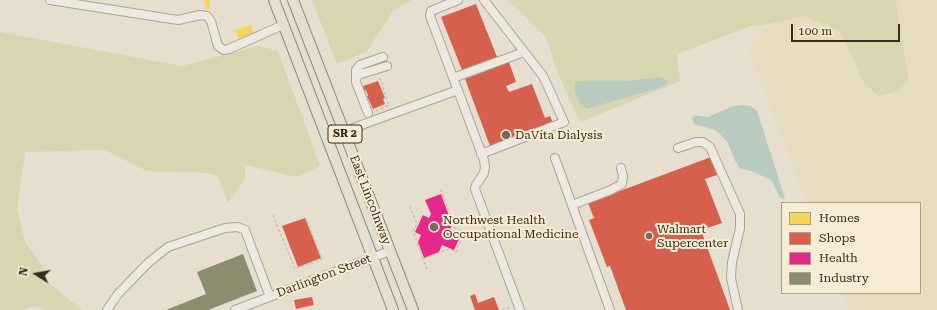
<!DOCTYPE html>
<style>
body{margin:0}
#map{position:relative;width:937px;height:310px;overflow:hidden;background:#e6dece;font-family:"Roboto Serif",serif}
canvas{display:block}
.legend{position:absolute;left:781px;top:202px;width:140px;height:92px;box-sizing:border-box;background:#f7ecd4;border:1px solid #ac9f8b;margin:0;padding:5px 7px;list-style:none;font-size:12px;color:#3b2b1e}
.legend li{display:flex;align-items:center;gap:8px;height:20px}
.legend b{width:20px;border:1px solid #ac9f8b}
.north{position:absolute;left:16px;top:254px;width:40px;height:40px;-webkit-text-stroke:3px #f7ecd4;paint-order:stroke;rotate:281deg;font-size:11px;font-weight:700;line-height:16px;text-align:center;color:#3b2b1e}
.north::after{content:'';display:block;margin:auto;width:14px;height:18px;background:#3b2b1e;clip-path:polygon(50% 0,100% 100%,50% 72%,0 100%)}
.scale{position:absolute;left:791px;top:24px;width:109px;height:18px;box-sizing:border-box;border:2px solid #3b2b1e;border-top:0;padding-left:5px;font-size:12px;line-height:14px;white-space:nowrap;color:#3b2b1e;-webkit-text-stroke:3px #f7ecd4;paint-order:stroke}
</style>
<div id="map">
<canvas width="937" height="310"></canvas>
<ul class="legend">
<li><b style="height:11px;background:#f6d55c"></b>Homes</li>
<li><b style="height:11px;background:#d6604d"></b>Shops</li>
<li><b style="height:11px;background:#e7298a"></b>Health</li>
<li><b style="height:11px;background:#8c8c6e"></b>Industry</li>
</ul>
<div class="north">N</div>
<div class="scale">100 m</div>
</div>
<script>
const ctx = document.querySelector('canvas').getContext('2d');
ctx.lineJoin = 'round';
function fillPath(path, color) { ctx.fillStyle = color; ctx.fill(path, 'evenodd'); }
const toPath = rows => new Path2D(rows.map(r => 'M' + r).join(''));
function trace(path, color, width, dash) { ctx.strokeStyle = color; ctx.lineWidth = width; ctx.lineCap = dash ? 'butt' : 'round'; ctx.setLineDash(dash || []); ctx.stroke(path); }
function label(font, color, halo, rows, align = 'center') {
  ctx.font = font + ' "Roboto Serif",serif'; ctx.lineWidth = 4; ctx.setLineDash([]); ctx.textBaseline = 'middle'; ctx.strokeStyle = halo; ctx.fillStyle = color; for (const [text, x, y, turn = 0] of rows) {
    ctx.save(); ctx.translate(x, y); ctx.rotate((+turn || 0) * Math.PI / 180); ctx.textAlign = isNaN(turn) ? turn : align; if (halo) ctx.strokeText(text, 0, 0); ctx.fillText(text, 0, 0); ctx.restore();
  }
}
fillPath(toPath([
 [896,0,937,0,937,310,848,310,842,293,920,293,920,203,807,203,749,51,768,24,805,16,840,31,864,83,908,78]
]), '#e6ddbe');
fillPath(toPath([
 [312,0,411,0,393,11,366,52,337,64],
 [508,0,896,0,908,78,899,91,879,96,864,83,840,31,804,16,768,24,751,26,677,54,680,81,580,122,559,76,546,37],
 [658,77,663,87,587,109,605,81,624,81],
 [0,32,182,66,259,46,278,51,320,166,297,177,245,165,245,179,228,203,218,177,208,173,147,171,105,150,25,152,17,209,25,242,43,266,42,277,82,310,45,310,35,306,21,310,0,310]
]), '#d7d6b0');
fillPath(toPath([
 [658,77,665,79,667,82,663,87,587,109,580,103,575,93,575,83,579,81,624,81],
 [743,105,751,106,757,111,785,198,782,199,779,196,773,183,769,179,751,171,741,169,735,161,728,143,721,135,715,130,694,124,692,119,694,115,708,117,733,106]
]), '#b9cbbf');
fillPath(toPath([
 [204,0,209,0,210,8,206,9],
 [251,25,254,33,238,39,235,30]
]), '#f6d55c');
fillPath(toPath([
 [476,4,497,57,462,70,441,17],
 [509,62,516,82,506,86,509,92,532,84,545,118,550,116,553,123,490,146,465,79],
 [378,81,385,98,383,99,385,104,373,109,367,96,368,96,366,90,365,91,363,86],
 [711,157,717,175,705,179,722,223,701,230,730,310,626,310,610,266,607,267,589,220,594,218,588,203],
 [305,218,321,258,298,267,282,226],
 [475,294,478,303,494,297,499,310,475,310,470,296],
 [312,297,314,305,296,309,294,300]
]), '#d6604d');
fillPath(toPath([
 [441,194,452,224,450,230,461,235,454,250,442,245,439,252,424,258,418,242,421,235,415,232,423,215,429,218,431,214,425,200]
]), '#e7298a');
fillPath(toPath([
 [243,254,257,291,208,310,166,310,206,294,197,272]
]), '#8c8c6e');
const minor = toPath([
 [50,0,178,20,200,15,207,16,211,21,218,46,224,50,229,49,283,25],
 [458,0,431,11,430,16,484,160,485,167,484,173,476,185,475,189,520,310],
 [453,78,524,52],
 [356,80,358,75,387,66],
 [368,113,356,82,356,70,360,65,383,57],
 [327,139,364,124,458,90],
 [678,148,696,142,703,142,710,147,740,214,740,228,732,262,731,278,738,310],
 [481,154,564,122,543,76,484,0],
 [555,158,610,310],
 [572,205,611,190,622,184,623,176,621,168],
 [107,310,118,294,148,263,168,247,225,228,238,227,245,230,270,297],
 [235,310,390,251]
]);
const major = toPath([
 [274,0,393,310],
 [293,0,413,310]
]);
trace(minor, '#aba397', 10);
trace(major, '#91887e', 12);
trace(toPath([
 [376,111,389,105,379,76],
 [410,206,417,224,413,231,427,270],
 [273,215,295,269,322,259,306,218],
 [423,259,449,249,456,252,464,232,455,228,440,188],
 [502,310,510,307]
]), '#c7c0b6', 1.5, [3, 2]);
trace(minor, '#eee9e0', 8);
trace(major, '#e5dfd1', 10);
for (const [x, y, r, color] of [
 [506,135,5,"#776a5c"],
 [434,227,5,"#776a5c"],
 [649,236,4,"#776a5c"]
]) { const dot = new Path2D(); dot.arc(x, y, r, 0, 2 * Math.PI); ctx.fillStyle = color; ctx.fill(dot); trace(dot, '#f7ecd4', 1.5); }
for (const [x, y, w] of [
 [345,134,34]
]) { const box = new Path2D(); box.roundRect(x - w / 2, y - 9, w, 18, 3); ctx.fillStyle = '#f7ecd4'; ctx.fill(box); trace(box, '#3b2b1e', 1); }
label('bold 11px', '#3b2b1e', null, [
 ["SR 2",345,134]
]);
label('12px', '#3b2b1e', '#f7ecd4', [
 ["DaVita Dialysis",515,135],
 ["Northwest Health",443,220],
 ["Occupational Medicine",443,234],
 ["Walmart",657,229],
 ["Supercenter",657,243]
], 'left');
label('12px', '#3b2b1e', '#f7ecd4', [
 ["East Lincolnway",370,200,69],
 ["Darlington Street",324,276,-21]
]);
</script>
